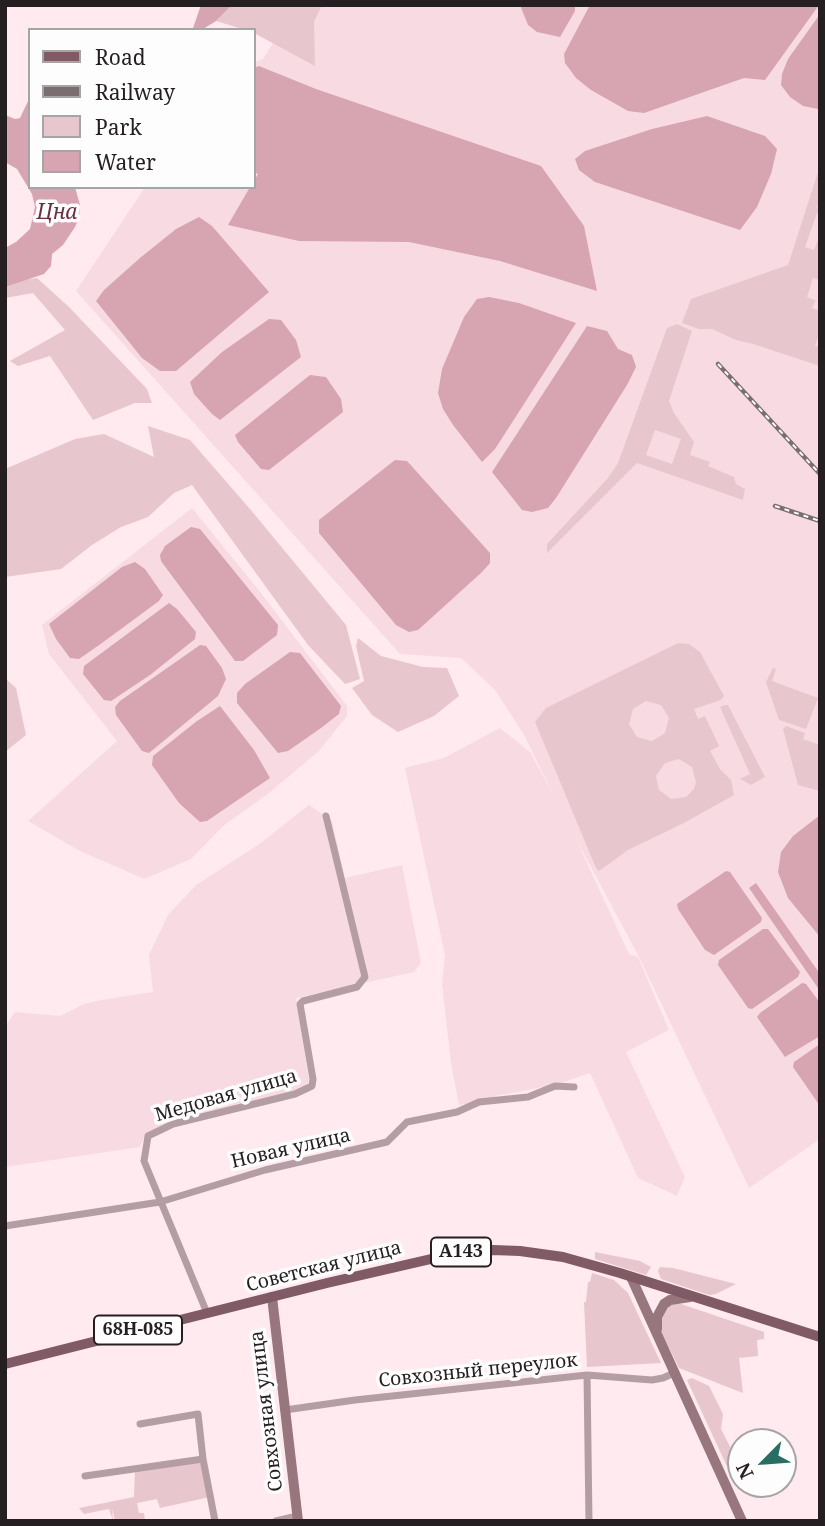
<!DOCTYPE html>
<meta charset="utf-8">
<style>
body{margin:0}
#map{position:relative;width:825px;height:1526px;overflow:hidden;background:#ffeaef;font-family:"Noto Serif",serif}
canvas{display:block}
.frame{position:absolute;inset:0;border:7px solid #261f21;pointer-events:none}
.legend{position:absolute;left:28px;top:28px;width:228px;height:161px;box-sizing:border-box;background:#fdfdfd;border:2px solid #a7a4a5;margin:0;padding:9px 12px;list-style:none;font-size:21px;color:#261f21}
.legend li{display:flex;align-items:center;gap:14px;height:35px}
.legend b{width:35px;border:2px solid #a7a4a5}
.north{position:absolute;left:727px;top:1428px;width:70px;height:70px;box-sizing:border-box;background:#fdfdfd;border:2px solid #a7a4a5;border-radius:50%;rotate:245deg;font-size:19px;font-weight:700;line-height:28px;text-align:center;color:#261f21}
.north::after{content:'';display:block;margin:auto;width:24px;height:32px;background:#286e64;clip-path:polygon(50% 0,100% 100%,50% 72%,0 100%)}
</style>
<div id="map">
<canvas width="825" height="1526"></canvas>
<div class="frame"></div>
<ul class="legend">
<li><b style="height:9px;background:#805a64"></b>Road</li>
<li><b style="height:9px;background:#7a6e71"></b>Railway</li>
<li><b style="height:19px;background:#e8c6ce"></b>Park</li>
<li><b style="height:19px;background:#d7a4b1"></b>Water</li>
</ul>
<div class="north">N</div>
</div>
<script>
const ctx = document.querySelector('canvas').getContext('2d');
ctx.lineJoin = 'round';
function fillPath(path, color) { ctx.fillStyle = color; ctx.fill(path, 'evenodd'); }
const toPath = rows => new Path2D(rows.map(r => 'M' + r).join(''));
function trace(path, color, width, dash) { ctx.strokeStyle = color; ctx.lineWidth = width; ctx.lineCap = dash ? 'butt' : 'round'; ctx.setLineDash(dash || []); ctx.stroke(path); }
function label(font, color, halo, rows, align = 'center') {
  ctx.font = font + ' "Noto Serif",serif'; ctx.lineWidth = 7; ctx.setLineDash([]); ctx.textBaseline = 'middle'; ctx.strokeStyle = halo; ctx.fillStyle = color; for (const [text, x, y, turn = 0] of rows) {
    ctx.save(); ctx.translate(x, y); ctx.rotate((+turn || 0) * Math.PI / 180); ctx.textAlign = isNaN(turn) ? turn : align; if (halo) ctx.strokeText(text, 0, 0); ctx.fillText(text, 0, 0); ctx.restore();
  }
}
fillPath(toPath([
 [297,5,820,5,820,1139,749,1188,639,957,576,839,629,954,638,957,669,1030,626,1052,685,1177,677,1196,638,1178,590,1073,555,1085,495,1096,499,1099,459,1105,451,1063,442,984,445,955,405,768,444,758,500,728,530,752,553,794,523,733,495,690,461,658,400,654,76,291,145,187,254,187,254,62,263,59],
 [192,508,261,593,347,706,347,716,319,751,269,793,223,826,191,859,144,879,78,850,28,821,117,741,49,654,42,625],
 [309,805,332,821,345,878,402,865,421,963,414,972,296,998,309,1079,306,1089,251,1101,231,1110,145,1135,140,1147,5,1167,5,1027,15,1012,60,1016,84,1004,101,1000,153,992,149,955,168,915,196,885,258,845]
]), '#f8dbe2');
fillPath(toPath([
 [232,5,322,5,314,22,315,66,254,33,254,30,246,30,216,21],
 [820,166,820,199,817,208,820,209,820,213,817,213,805,247,814,250,820,235,820,280,813,278,807,297,820,302,815,301,812,308,820,311,820,331,815,346,820,347,820,366,753,344,736,340,712,329,699,329,682,323,691,299,788,265],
 [37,278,69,307,147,389,152,403,135,403,93,420,50,356,18,366,10,361,65,330,33,293,5,298,5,287,23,280],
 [677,324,692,331,669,401,674,413,694,442,690,455,710,462,708,466,734,477,736,484,745,489,743,500,637,463,547,553,547,544,608,478,618,463,667,328],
 [655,430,681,439,672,464,646,455],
 [148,426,190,440,250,509,346,625,360,679,345,684,308,645,192,485,174,493,148,517,121,527,92,545,61,569,5,577,5,469,75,439,104,434,154,457],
 [358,638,381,656,423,667,447,668,459,696,434,716,398,732,372,715,352,688,364,681,356,646],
 [678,643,689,644,700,652,724,696,721,700,694,709,698,719,705,716,719,746,710,751,720,769,731,780,734,795,684,823,628,850,599,871,596,868,535,722,546,708],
 [646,701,661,705,669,718,665,733,652,741,637,737,629,724,633,709],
 [679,759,692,767,696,782,694,789,686,797,671,799,659,790,656,776,665,763],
 [773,668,776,669,772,681,818,698,806,729,779,720,766,682],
 [5,678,16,688,26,735,5,752],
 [724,705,728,705,765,777,751,785,740,779,750,774,720,707],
 [786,726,805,733,803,739,820,745,820,791,798,785,783,729],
 [595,1252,640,1261,651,1267,646,1275,595,1259],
 [660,1267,673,1268,736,1284,716,1294,709,1295,661,1279,658,1271],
 [592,1273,614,1280,628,1293,661,1363,587,1367,584,1302,586,1302,588,1282,590,1282],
 [675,1302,764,1332,764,1339,757,1340,758,1356,739,1358,743,1393,679,1368,659,1328,660,1321,668,1306],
 [692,1378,709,1386,723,1414,721,1429,741,1468,739,1472,731,1475,687,1380],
 [202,1461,210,1497,160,1508,157,1499,137,1503,139,1513,144,1513,145,1521,115,1521,112,1508,113,1521,109,1509,84,1514,79,1508,134,1497,135,1471]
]), '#e8c6ce');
fillPath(toPath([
 [201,5,232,5,216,21,203,29,193,28],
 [520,5,575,5,575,11,560,37,537,32,528,25],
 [590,5,819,5,765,80,744,78,644,113,628,111,591,90,576,78,565,63,564,54],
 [820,14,820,108,818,109,803,106,790,97,781,85,782,74,788,59],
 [259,66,316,89,541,166,584,226,597,291,500,261,409,242,299,241,228,225,250,187,254,187,254,181,258,174,254,172,254,68],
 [30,97,30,187,75,187,80,205,79,217,75,227,63,245,52,254,51,266,44,274,5,287,5,248,16,242,30,229,35,207,32,194,17,169,5,162,5,115,15,119,20,118],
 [707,116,765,136,777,149,771,174,757,207,740,230,595,182,579,170,575,159,585,151,652,129],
 [199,217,212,226,269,292,176,371,160,371,142,358,96,301,104,290,140,258,176,229],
 [489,297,519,303,576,323,495,449,482,462,453,425,443,409,438,393,442,369,464,317,477,299],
 [269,319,281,320,296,340,301,357,220,420,212,414,194,394,190,382,222,352],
 [587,326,607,331,618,349,632,355,636,367,627,385,556,498,548,508,532,512,522,510,492,472],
 [310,375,326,377,341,399,343,412,269,470,261,469,238,442,235,435],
 [395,460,407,461,490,553,490,563,482,572,418,630,409,632,396,625,319,533,319,520],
 [191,527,200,529,278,625,277,635,243,661,235,661,161,561,160,555,165,546],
 [135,562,145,569,163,595,159,601,102,643,79,659,70,658,56,639,49,624,122,567],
 [169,603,177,609,196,632,195,639,150,675,111,701,104,700,83,674,84,666],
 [200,645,206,646,222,668,226,679,218,696,149,753,142,751,116,715,115,707,120,701],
 [290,652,300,653,341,706,339,714,321,728,288,751,278,753,237,703,237,693,245,684],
 [220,706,254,750,270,778,207,821,200,822,179,803,152,765,153,756,197,721],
 [820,815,820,937,788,898,778,872,781,852,793,836],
 [726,871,730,872,762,918,761,922,714,955,705,950,678,909,677,904],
 [756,883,820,974,820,991,749,888],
 [763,929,768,929,800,972,798,977,752,1009,748,1008,718,965,719,960],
 [802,983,806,984,820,1003,820,1036,785,1057,757,1017,760,1013],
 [820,1044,820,1106,793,1067,794,1062]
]), '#d7a4b1');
trace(toPath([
 [5,1226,160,1202,265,1170,387,1142,407,1122,457,1112,479,1102,528,1097,555,1086,574,1087],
 [207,1313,144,1161,148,1136,173,1124,295,1094,312,1086,313,1079,300,1004,303,1001,357,987,365,977,326,816],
 [587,1375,589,1521],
 [285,1410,355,1400,587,1375,652,1380,663,1378,674,1373],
 [140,1424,198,1414,203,1459,215,1521],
 [85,1476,203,1459],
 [276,1521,297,1516]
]), '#b59ea3', 7);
trace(toPath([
 [631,1277,742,1521],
 [272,1297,298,1521],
 [657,1329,657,1317,664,1304,670,1300,690,1297]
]), '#97767e', 10);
trace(toPath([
 [5,1364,327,1283,457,1253,493,1250,520,1251,563,1257,620,1273,820,1337]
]), '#805a64', 10);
const rail = toPath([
 [718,364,820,474],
 [775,506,820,521]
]);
trace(rail, '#7a6e71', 4.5);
trace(rail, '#fdfdfd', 2, [5]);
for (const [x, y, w] of [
 [461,1252,60],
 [138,1330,88]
]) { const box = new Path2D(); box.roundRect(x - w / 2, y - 14.5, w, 29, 5); ctx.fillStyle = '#fdfdfd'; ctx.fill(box); trace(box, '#261f21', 2); }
label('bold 18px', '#261f21', null, [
 ["А143",461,1252],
 ["68Н-085",138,1330]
]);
label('19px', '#261f21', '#fdfdfd', [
 ["Медовая улица",226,1096,-16],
 ["Новая улица",291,1149,-13],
 ["Советская улица",324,1267,-14],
 ["Совхозный переулок",478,1371,-6],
 ["Совхозная улица",267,1411,-97]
]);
label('italic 21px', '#6d2e42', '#fdfdfd', [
 ["Цна",57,213]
]);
</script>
